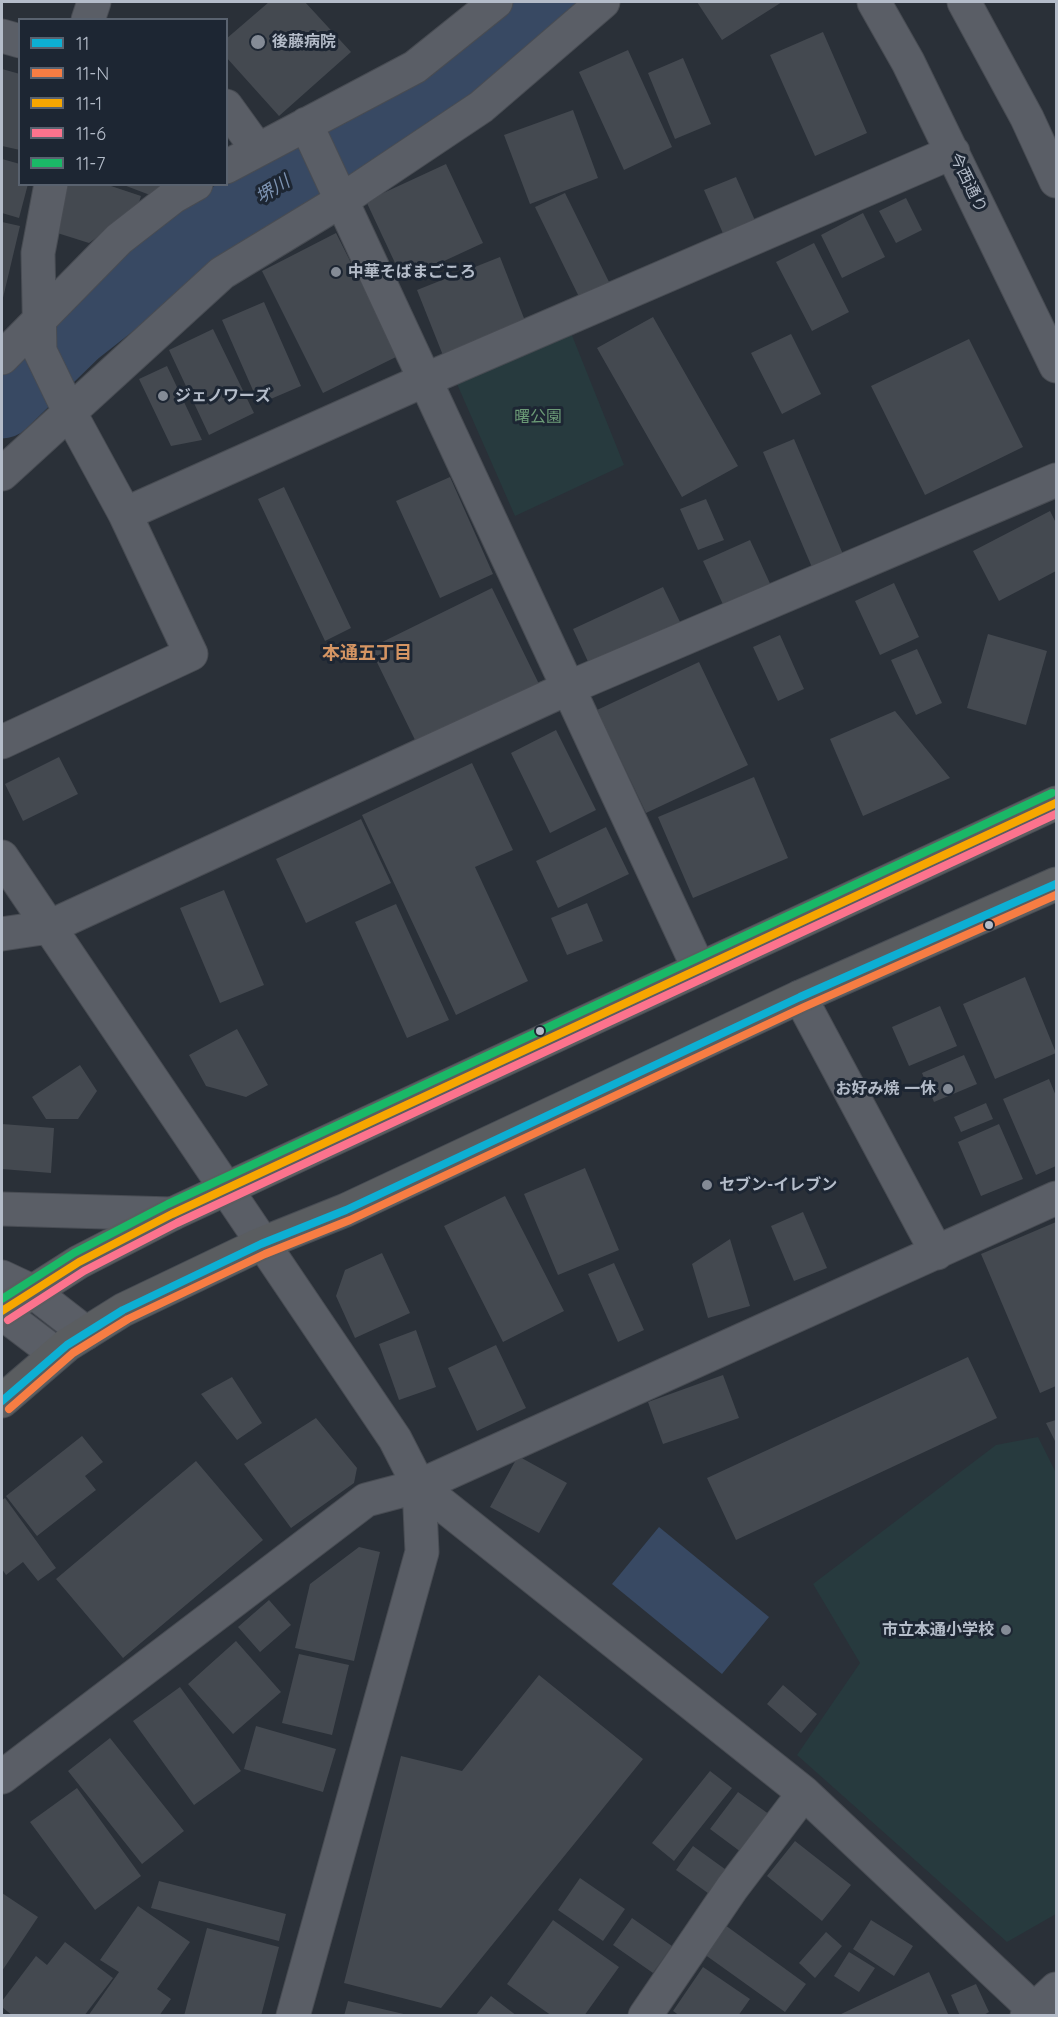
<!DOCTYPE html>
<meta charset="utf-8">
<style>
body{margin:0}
#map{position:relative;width:1058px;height:2017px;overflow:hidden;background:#2a3038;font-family:Quicksand,sans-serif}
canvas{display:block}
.frame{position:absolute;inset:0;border:3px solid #b4bcc9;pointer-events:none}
.legend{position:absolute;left:18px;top:18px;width:210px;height:168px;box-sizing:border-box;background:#1d2633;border:2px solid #59626f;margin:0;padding:8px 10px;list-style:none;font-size:18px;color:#b4bcc9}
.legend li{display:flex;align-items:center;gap:12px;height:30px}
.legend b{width:30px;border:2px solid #59626f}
</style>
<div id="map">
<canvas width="1058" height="2017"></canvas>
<div class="frame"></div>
<ul class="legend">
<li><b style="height:8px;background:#0dafd3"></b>11</li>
<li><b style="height:8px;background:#f77d43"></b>11-N</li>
<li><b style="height:8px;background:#f7a600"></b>11-1</li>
<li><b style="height:8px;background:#fc738d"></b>11-6</li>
<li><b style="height:8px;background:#1ab867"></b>11-7</li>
</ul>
</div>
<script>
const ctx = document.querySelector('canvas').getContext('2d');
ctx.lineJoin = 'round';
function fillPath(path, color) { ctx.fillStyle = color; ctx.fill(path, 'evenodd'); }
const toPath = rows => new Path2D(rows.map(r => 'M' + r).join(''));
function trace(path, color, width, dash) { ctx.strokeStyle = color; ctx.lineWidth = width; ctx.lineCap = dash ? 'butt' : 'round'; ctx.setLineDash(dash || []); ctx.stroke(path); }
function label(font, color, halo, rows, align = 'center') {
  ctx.font = font + ' Quicksand,"Noto Sans JP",sans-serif'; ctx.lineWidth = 6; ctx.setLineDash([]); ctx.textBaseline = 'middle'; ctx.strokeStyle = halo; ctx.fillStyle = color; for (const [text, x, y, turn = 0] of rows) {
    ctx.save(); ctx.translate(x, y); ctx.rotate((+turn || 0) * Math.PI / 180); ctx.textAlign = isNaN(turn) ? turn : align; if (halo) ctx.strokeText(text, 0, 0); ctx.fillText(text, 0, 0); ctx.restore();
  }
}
fillPath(toPath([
 [571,333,624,465,515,516,457,384],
 [1038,1437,1056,1473,1056,1914,1007,1942,797,1755,860,1663,813,1584,996,1445]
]), '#273a3e');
fillPath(toPath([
 [659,1527,769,1617,722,1674,612,1584]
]), '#384963');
trace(toPath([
 [2,404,76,332,188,244,289,179,449,99,562,2]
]), '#384963', 69);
fillPath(toPath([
 [269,2,305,2,351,52,279,116,226,57,226,39],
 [697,2,782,2,722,40],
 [823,32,867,133,815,156,770,55],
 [628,50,672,147,624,170,579,72],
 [683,58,711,124,675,139,648,73],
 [2,69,20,74,20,150,2,146],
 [573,110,598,178,530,204,504,135],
 [2,159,20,164,20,184,28,184,19,218,2,213],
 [446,164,483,243,403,280,366,201],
 [736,177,757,225,725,238,704,190],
 [66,184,105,184,141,196,137,209,89,243,51,231],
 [121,184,167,184,150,195],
 [565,193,611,286,581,301,535,207],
 [906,198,922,230,896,243,879,211],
 [863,213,885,257,842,278,821,235],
 [2,222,20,226,2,302],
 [336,233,398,356,323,393,262,271],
 [814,243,849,312,812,331,776,262],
 [500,257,529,331,446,363,417,290],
 [264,302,301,386,259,404,222,320],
 [653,317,738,466,682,497,597,348],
 [213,329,254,413,209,435,169,350],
 [791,334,821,394,782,414,751,353],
 [969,339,1023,447,925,495,871,386],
 [167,366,202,440,171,446,139,379],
 [794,439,845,559,814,572,763,452],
 [450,477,493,574,440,598,396,501],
 [284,487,351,628,325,641,258,499],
 [706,499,724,540,698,550,680,509],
 [1050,511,1056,523,1056,571,999,601,973,551],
 [750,540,773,590,726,611,703,561],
 [894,583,919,637,880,655,855,601],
 [663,587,681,624,590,666,573,629],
 [492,588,539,684,417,744,370,648],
 [988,634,1047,651,1026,725,967,708],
 [780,635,804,689,778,701,753,647],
 [917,649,942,703,916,715,891,660],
 [699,662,748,765,646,813,597,710],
 [895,711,950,778,863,816,830,739],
 [556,730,596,810,550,833,511,753],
 [59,757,78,794,23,821,5,784],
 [472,763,513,850,475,867,528,981,456,1015,362,815],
 [754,777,788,858,693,898,658,817],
 [361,819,391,883,306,923,276,859],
 [606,827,629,874,558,908,536,861],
 [224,890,264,985,220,1003,180,908],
 [587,903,603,941,567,955,551,918],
 [396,904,449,1020,407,1038,355,922],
 [1025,977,1056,1053,995,1079,963,1004],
 [940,1006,957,1046,909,1066,892,1027],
 [237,1029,268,1085,246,1097,206,1086,189,1055],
 [964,1055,977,1084,934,1102,922,1073],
 [80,1065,97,1091,78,1119,46,1119,32,1097],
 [1049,1079,1056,1096,1056,1166,1036,1175,1003,1099],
 [986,1103,993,1119,961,1132,954,1117],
 [2,1124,54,1128,51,1173,2,1169],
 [999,1124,1023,1179,981,1196,958,1142],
 [585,1168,619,1250,558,1275,524,1194],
 [505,1196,564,1311,503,1342,444,1226],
 [803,1212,827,1268,794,1281,771,1226],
 [1056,1222,1056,1386,1040,1393,981,1254],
 [730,1239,750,1306,708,1318,692,1264],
 [382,1253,410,1313,355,1338,336,1296,345,1270],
 [614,1263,644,1330,618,1342,588,1274],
 [416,1330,436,1387,399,1400,379,1344],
 [496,1345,526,1408,477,1431,448,1368],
 [968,1357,997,1418,736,1540,707,1478],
 [723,1375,739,1418,663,1444,648,1402],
 [232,1377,262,1423,237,1440,201,1394],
 [316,1418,357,1468,354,1483,291,1528,244,1464],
 [1056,1420,1056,1443,1046,1423],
 [82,1436,103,1462,85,1476,96,1490,37,1536,6,1496],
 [518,1456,567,1483,539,1533,490,1507],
 [196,1461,263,1540,123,1658,56,1579],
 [5,1498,56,1568,38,1581,23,1562,6,1575,2,1569,2,1500],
 [359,1547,380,1552,354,1661,295,1648,310,1584],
 [269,1600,291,1625,260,1652,238,1627],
 [236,1641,281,1692,233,1734,188,1684],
 [299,1654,349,1665,332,1735,282,1723],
 [539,1675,643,1759,441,2008,344,1983,401,1756,462,1771],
 [783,1685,817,1714,801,1733,767,1704],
 [180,1687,241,1771,194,1805,133,1721],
 [256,1726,336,1749,323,1792,244,1769],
 [110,1738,184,1831,142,1864,68,1771],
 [710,1771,732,1788,674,1861,652,1843],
 [77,1788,141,1876,95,1910,30,1822],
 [738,1792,773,1817,745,1855,710,1829],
 [795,1841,851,1885,822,1921,767,1876],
 [693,1846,729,1872,712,1896,676,1870],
 [580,1878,625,1909,603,1941,558,1910],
 [159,1881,286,1914,279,1941,151,1908],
 [2,1893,38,1917,2,1971],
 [138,1906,190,1942,157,1989,171,1999,159,2016,88,2016,119,1972,100,1960],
 [632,1918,672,1946,653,1973,613,1945],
 [553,1920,619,1967,584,2016,552,2016,507,1984],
 [871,1920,913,1946,894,1976,853,1949],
 [725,1925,806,1984,785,2012,704,1954],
 [207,1928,279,1947,261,2016,184,2016],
 [826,1932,842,1946,815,1978,799,1963],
 [65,1942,113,1978,84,2016,13,2016,2,2007,2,2001,36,1956,47,1965],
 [849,1952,875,1968,859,1992,834,1976],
 [703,1967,750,1999,738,2016,680,2016,673,2011],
 [929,1972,949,2016,837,2016],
 [976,1984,989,2012,982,2016,960,2016,951,1995],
 [491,1996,517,2016,475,2016],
 [348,2001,408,2015,408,2016,344,2016]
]), '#444950');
const minor = toPath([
 [874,2,908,62,1056,366],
 [964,2,1027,118,1056,181],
 [88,20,94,2],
 [2,36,20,41],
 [226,106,257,149],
 [306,124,699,969],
 [226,167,415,67,496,2],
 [2,358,119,239,173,197,196,184],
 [2,474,222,273,342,200,481,107,603,2],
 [125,514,427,379,953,152],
 [2,742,191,654,125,514,70,413,40,351,38,253,51,184],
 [2,857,395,1439,419,1486,422,1552,293,2016],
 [2,934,49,927,568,688,1056,480],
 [800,997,937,1253],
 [2,1209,172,1214],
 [2,1277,32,1291,86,1333],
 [2,1313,56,1354],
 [419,1486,804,1793,1041,2016],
 [2,1777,366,1500,419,1486,1056,1198],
 [645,2016,732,1888,804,1793],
 [1027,2016,1056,1989]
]);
const highway = toPath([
 [2,1311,79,1262,172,1214,1056,803],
 [2,1401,67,1345,123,1310,261,1244,346,1210,800,997,1056,884]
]);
trace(minor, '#484c53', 35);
trace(highway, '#474c53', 35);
trace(minor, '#5a5e66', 33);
trace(highway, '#5a5d60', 33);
trace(toPath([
 [2,1401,67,1345,123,1310,261,1244,346,1210,800,997,1056,884]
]), '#0dafd3', 8);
trace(toPath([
 [9,1409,73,1353,128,1319,265,1254,350,1220,804,1007,1056,895]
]), '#f77d43', 8);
trace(toPath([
 [2,1311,79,1262,172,1214,1056,803]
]), '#f7a600', 8);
trace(toPath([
 [8,1320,84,1271,177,1223,1056,814]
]), '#fc738d', 8);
trace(toPath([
 [2,1299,74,1253,168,1204,1052,793]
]), '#1ab867', 8);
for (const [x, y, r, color] of [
 [258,42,8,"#848b96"],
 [336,272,6,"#848b96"],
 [163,396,6,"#848b96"],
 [989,925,5,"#b4bcc9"],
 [540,1031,5,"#b4bcc9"],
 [948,1089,6,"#848b96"],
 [707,1185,6,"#848b96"],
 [1006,1630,6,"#848b96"]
]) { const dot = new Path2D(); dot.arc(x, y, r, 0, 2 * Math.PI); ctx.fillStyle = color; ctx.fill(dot); trace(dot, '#1d2633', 2); }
label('bold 16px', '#b4bcc9', '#1d2633', [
 ["後藤病院",272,42],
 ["中華そばまごころ",348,272],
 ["ジェノワーズ",175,396],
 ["お好み焼 一休",936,1089,"right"],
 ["セブン-イレブン",719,1185],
 ["市立本通小学校",994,1630,"right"]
], 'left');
label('16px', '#b4bcc9', '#1d2633', [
 ["今西通り",968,183,64]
]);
label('16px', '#6b9a76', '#1d2633', [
 ["曙公園",538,417]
]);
label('italic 18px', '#7c92b1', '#1d2633', [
 ["堺川",273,190,-32]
]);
label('bold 18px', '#d59563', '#1d2633', [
 ["本通五丁目",367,654]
]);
</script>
